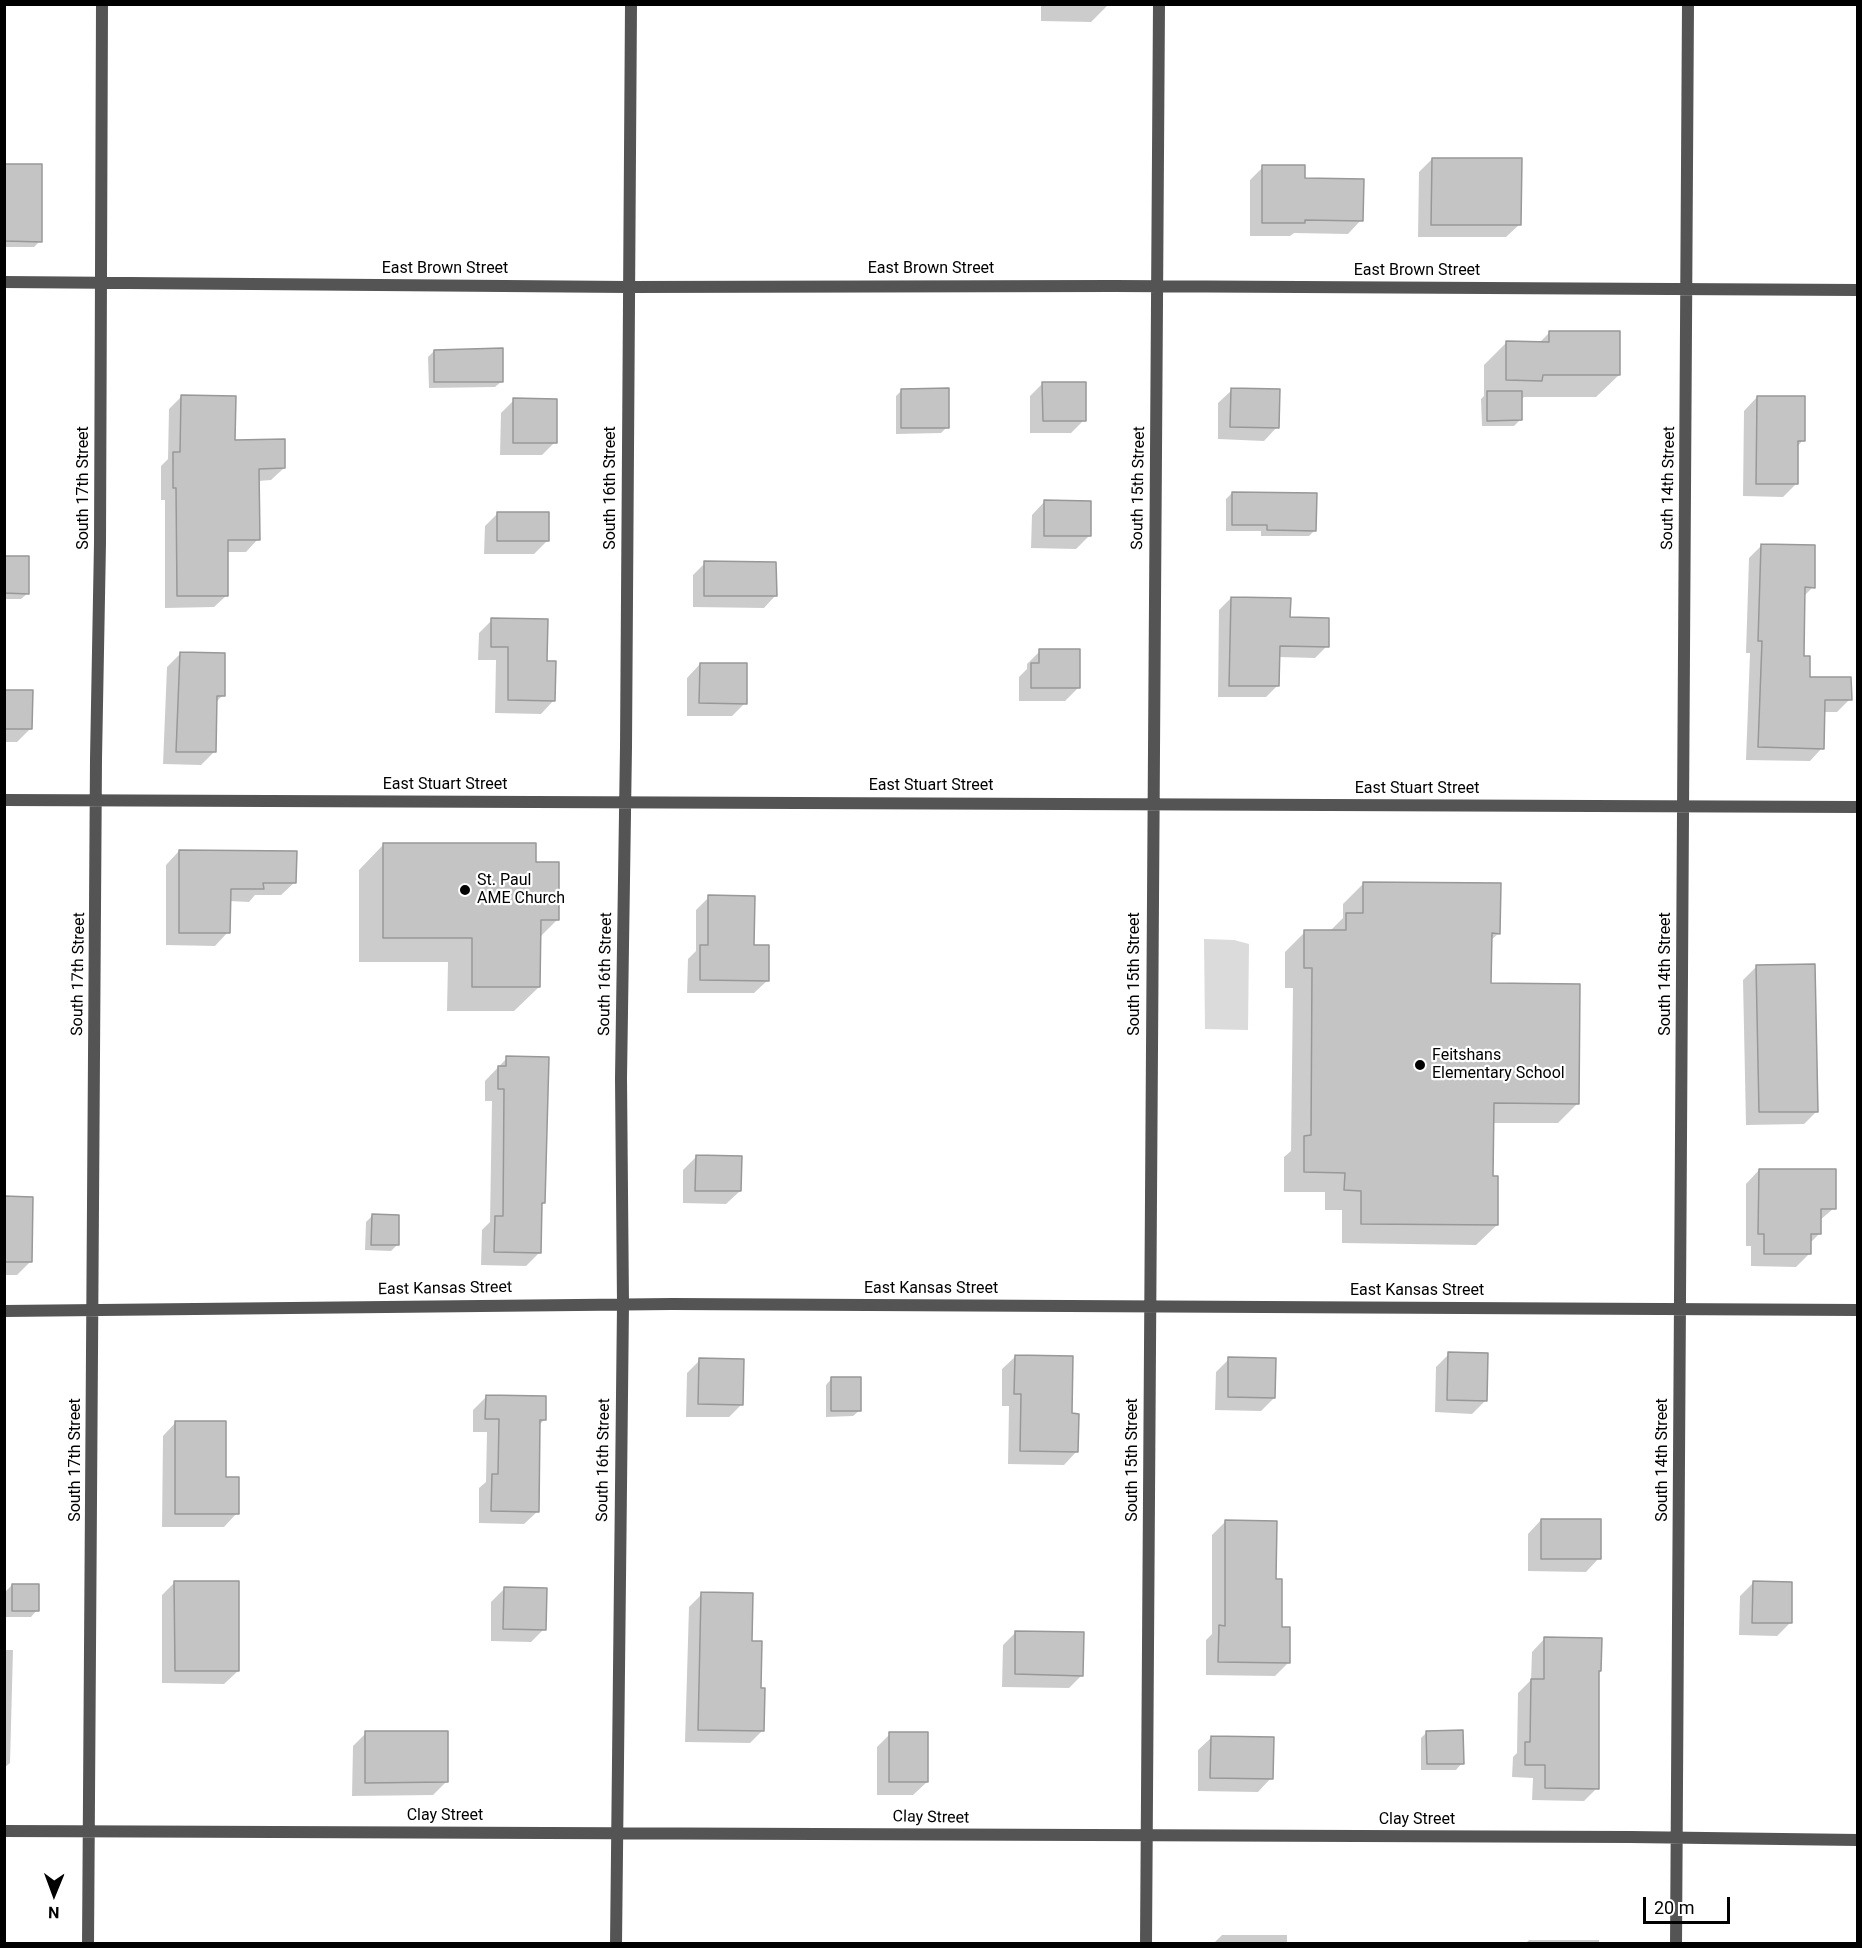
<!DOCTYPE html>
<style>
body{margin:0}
#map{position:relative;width:1862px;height:1948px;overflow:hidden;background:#fff;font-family:Roboto,sans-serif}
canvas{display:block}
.frame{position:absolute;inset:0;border:6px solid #000;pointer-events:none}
.north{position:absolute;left:24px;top:1864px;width:60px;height:60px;-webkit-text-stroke:4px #fff;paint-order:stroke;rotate:181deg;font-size:16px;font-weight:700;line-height:24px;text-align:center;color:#000}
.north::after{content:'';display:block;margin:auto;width:21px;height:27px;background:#000;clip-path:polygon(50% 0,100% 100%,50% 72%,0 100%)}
.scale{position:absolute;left:1643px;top:1897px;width:87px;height:27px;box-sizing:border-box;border:3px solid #000;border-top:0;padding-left:8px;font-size:18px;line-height:21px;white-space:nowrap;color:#000;-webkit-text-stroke:4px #fff;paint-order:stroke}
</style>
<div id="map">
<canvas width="1862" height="1948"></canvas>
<div class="frame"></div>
<div class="north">N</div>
<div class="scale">20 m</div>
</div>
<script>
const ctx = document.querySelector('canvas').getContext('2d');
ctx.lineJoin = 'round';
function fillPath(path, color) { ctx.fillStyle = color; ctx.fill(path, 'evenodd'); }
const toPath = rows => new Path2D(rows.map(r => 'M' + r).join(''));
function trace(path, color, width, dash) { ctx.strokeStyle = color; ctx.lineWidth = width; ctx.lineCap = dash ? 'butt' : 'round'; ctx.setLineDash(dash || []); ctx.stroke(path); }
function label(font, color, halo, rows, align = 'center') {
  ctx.font = font + ' Roboto,sans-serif'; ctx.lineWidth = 4.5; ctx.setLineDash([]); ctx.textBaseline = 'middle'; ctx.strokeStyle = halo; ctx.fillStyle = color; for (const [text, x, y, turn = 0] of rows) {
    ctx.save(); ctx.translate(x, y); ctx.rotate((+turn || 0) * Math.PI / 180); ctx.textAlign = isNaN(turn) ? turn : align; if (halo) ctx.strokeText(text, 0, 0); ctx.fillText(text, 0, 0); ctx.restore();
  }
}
fillPath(toPath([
 [1204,939,1234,940,1249,944,1248,1030,1205,1029]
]), '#dbdbdb');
fillPath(toPath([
 [1041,4,1109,4,1091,22,1041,21],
 [1432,159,1520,224,1506,237,1418,237,1419,172],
 [4,165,40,241,34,247,4,247],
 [1263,167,1361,220,1348,234,1294,233,1290,236,1250,236,1250,180],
 [1550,332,1619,375,1596,397,1524,397,1520,401,1520,420,1514,426,1482,426,1481,399,1484,396,1484,365,1507,342,1539,343],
 [434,351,502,381,495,387,429,388,428,357],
 [1043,383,1084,420,1071,433,1030,433,1030,396],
 [902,390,947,427,941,433,896,434,896,396],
 [1232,390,1277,427,1264,441,1218,439,1218,403],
 [181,397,233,441,284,468,271,480,258,481,258,539,246,552,226,552,227,595,214,607,165,608,165,500,161,500,161,466,168,459,169,409],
 [1757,397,1803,440,1797,447,1796,484,1783,497,1743,496,1744,411],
 [514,400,555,442,542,455,500,455,501,413],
 [1232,493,1315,530,1309,536,1261,536,1261,531,1226,531,1226,499],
 [1045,501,1089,536,1076,549,1031,548,1032,515],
 [498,513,547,541,534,554,484,554,485,526],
 [1761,546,1813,587,1803,597,1802,658,1808,679,1850,699,1837,712,1823,712,1822,748,1810,761,1746,760,1750,653,1746,653,1749,558],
 [4,557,28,593,21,599,4,599],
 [705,563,775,596,764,608,693,607,693,575],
 [1231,598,1289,619,1327,646,1315,658,1278,657,1278,685,1266,697,1218,697,1219,610],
 [492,620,545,662,554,700,541,714,495,713,496,660,478,660,479,633],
 [1040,651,1078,688,1065,701,1019,701,1019,677,1027,669,1027,664],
 [180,654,223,695,215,703,214,752,201,765,163,764,167,667],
 [700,664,745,703,732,716,687,716,687,678],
 [4,691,30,729,17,742,4,742],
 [383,845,535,864,558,919,539,938,539,987,514,1011,447,1011,448,962,359,962,359,870],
 [179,851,295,882,281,895,255,895,249,902,229,901,228,932,215,946,166,945,166,865],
 [1363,884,1499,933,1490,941,1490,985,1578,1103,1558,1123,1492,1123,1492,1177,1497,1225,1476,1245,1342,1243,1342,1210,1325,1210,1325,1192,1284,1192,1284,1157,1291,1151,1293,988,1285,988,1285,952,1305,932,1329,932,1343,918,1343,904],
 [709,897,752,946,768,980,754,993,687,993,688,959,696,951,696,910],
 [1756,967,1817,1111,1804,1124,1746,1125,1743,980],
 [507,1058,544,1202,540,1206,539,1253,526,1266,481,1265,482,1230,490,1222,492,1101,485,1101,485,1081],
 [696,1157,740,1191,726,1204,683,1203,683,1170],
 [1759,1170,1834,1208,1819,1221,1819,1234,1810,1243,1810,1253,1796,1267,1751,1266,1751,1246,1746,1246,1746,1184],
 [4,1198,30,1262,17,1275,4,1275],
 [372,1216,397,1245,391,1251,365,1250,366,1222],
 [1449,1354,1486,1400,1472,1414,1435,1412,1436,1367],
 [1016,1356,1077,1451,1064,1465,1008,1464,1009,1406,1002,1406,1002,1369],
 [1229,1359,1274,1398,1261,1411,1215,1410,1216,1372],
 [700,1360,742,1404,729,1417,686,1417,687,1373],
 [832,1378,860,1410,853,1416,826,1417,826,1385],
 [486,1397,545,1419,538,1426,538,1511,524,1524,479,1523,479,1488,486,1482,487,1432,473,1432,473,1410],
 [176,1422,224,1479,237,1513,224,1527,162,1527,163,1436],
 [1541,1520,1599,1558,1586,1572,1528,1571,1528,1534],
 [1225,1522,1275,1580,1280,1628,1288,1663,1275,1676,1206,1675,1206,1640,1212,1634,1212,1535],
 [175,1582,238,1671,224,1684,162,1683,162,1595],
 [1753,1583,1790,1623,1777,1636,1739,1635,1740,1596],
 [12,1585,37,1610,31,1617,6,1617,6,1591],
 [505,1588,544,1629,531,1642,491,1641,491,1602],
 [702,1594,751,1642,760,1689,763,1730,750,1743,685,1742,689,1607],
 [1016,1632,1082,1675,1069,1688,1002,1687,1003,1645],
 [1545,1638,1598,1672,1597,1788,1584,1801,1532,1800,1533,1778,1512,1777,1513,1757,1517,1753,1518,1693,1531,1680,1532,1652],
 [4,1650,13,1650,10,1763,4,1768],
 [1427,1732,1462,1763,1456,1770,1421,1770,1421,1738],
 [366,1733,447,1781,433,1795,352,1796,353,1746],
 [890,1734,927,1782,913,1795,877,1795,877,1747],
 [1212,1737,1271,1778,1258,1792,1198,1791,1198,1750],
 [1222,1935,1287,1935,1287,1944,1213,1944],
 [1529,1940,1599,1940,1599,1944,1525,1944]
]), '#0003');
const building = toPath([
 [1432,158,1522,158,1521,225,1431,225,1432,158],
 [4,164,42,164,42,242,4,241,4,164],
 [1262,165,1305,165,1305,178,1364,179,1363,221,1305,220,1305,223,1262,223,1262,165],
 [1549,331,1620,331,1620,375,1543,375,1542,381,1506,380,1506,341,1549,342,1549,331],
 [503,348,503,382,434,382,434,350,503,348],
 [1042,382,1086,382,1086,421,1043,421,1042,382],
 [949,388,949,428,901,428,901,389,949,388],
 [1231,388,1280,389,1279,428,1230,427,1231,388],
 [1487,391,1522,391,1522,420,1487,421,1487,391],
 [181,395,236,396,235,440,285,439,285,468,259,469,260,540,228,540,228,596,177,596,176,488,173,488,173,452,180,452,181,395],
 [1757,396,1805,396,1805,441,1798,441,1798,484,1756,484,1757,396],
 [513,398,557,399,557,443,513,443,513,398],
 [1232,492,1317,493,1316,531,1267,530,1267,525,1232,525,1232,492],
 [1044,500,1091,501,1091,536,1044,536,1044,500],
 [497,512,549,512,549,541,497,541,497,512],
 [1761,544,1815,545,1815,588,1805,587,1804,656,1810,656,1810,677,1851,677,1852,700,1825,700,1824,749,1758,747,1762,641,1758,641,1761,544],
 [4,556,29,556,29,594,4,593,4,556],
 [704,561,776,562,777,596,704,596,704,561],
 [1231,597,1291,598,1290,617,1329,618,1329,647,1280,646,1279,686,1229,686,1231,597],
 [491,618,548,619,547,661,556,661,555,701,508,700,508,647,491,647,491,618],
 [1039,649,1080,649,1080,688,1031,688,1031,663,1039,663,1039,649],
 [180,652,225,653,225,696,217,696,216,752,176,752,180,652],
 [700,663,747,663,747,704,699,703,700,663],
 [4,690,33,690,32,729,4,729,4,690],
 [383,843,536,843,536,862,559,862,559,920,541,920,540,987,472,987,472,938,383,938,383,843],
 [179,850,297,851,296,883,263,883,264,889,231,889,230,933,179,933,179,850],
 [1363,882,1501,883,1500,934,1492,933,1491,983,1580,984,1579,1104,1494,1103,1493,1176,1498,1176,1498,1225,1361,1224,1361,1191,1344,1190,1345,1173,1304,1172,1304,1136,1311,1135,1312,968,1304,968,1304,930,1346,930,1346,913,1363,913,1363,882],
 [708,895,755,896,754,945,769,945,769,981,700,980,700,945,708,945,708,895],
 [1815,964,1818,1112,1759,1112,1756,965,1815,964],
 [506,1056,549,1057,545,1203,542,1203,541,1253,494,1252,495,1216,503,1216,504,1089,498,1089,498,1066,506,1066,506,1056],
 [696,1155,742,1156,741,1191,695,1191,696,1155],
 [1759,1169,1836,1169,1836,1209,1821,1209,1821,1234,1811,1234,1811,1254,1764,1254,1764,1234,1758,1234,1759,1169],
 [4,1196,33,1197,32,1262,4,1262,4,1196],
 [372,1214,399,1215,399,1245,371,1245,372,1214],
 [1448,1352,1488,1353,1487,1401,1447,1400,1448,1352],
 [1015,1355,1073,1356,1072,1413,1079,1414,1078,1452,1020,1451,1021,1394,1014,1394,1015,1355],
 [1228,1357,1276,1358,1275,1398,1228,1397,1228,1357],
 [699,1358,744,1359,743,1405,698,1404,699,1358],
 [831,1377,861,1377,861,1411,831,1411,831,1377],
 [486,1395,546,1396,546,1420,540,1420,539,1512,491,1511,492,1474,498,1474,499,1419,485,1419,486,1395],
 [175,1421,226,1421,226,1477,239,1477,239,1514,175,1514,175,1421],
 [1541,1519,1601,1519,1601,1559,1541,1559,1541,1519],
 [1225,1520,1277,1521,1276,1579,1282,1579,1282,1627,1290,1627,1290,1663,1218,1662,1219,1625,1225,1626,1225,1520],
 [174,1581,239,1581,239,1671,175,1671,174,1581],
 [1753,1581,1792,1582,1792,1623,1752,1623,1753,1581],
 [12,1584,39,1584,39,1611,12,1611,12,1584],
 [504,1587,547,1588,546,1630,503,1629,504,1587],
 [701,1592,753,1593,752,1641,762,1641,761,1688,765,1688,764,1731,698,1730,701,1592],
 [1015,1631,1084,1632,1083,1676,1015,1674,1015,1631],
 [1544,1637,1602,1638,1601,1671,1599,1671,1599,1789,1545,1788,1545,1765,1525,1765,1525,1742,1530,1742,1531,1679,1544,1679,1544,1637],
 [1463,1730,1464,1764,1427,1764,1426,1731,1463,1730],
 [365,1731,448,1731,448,1782,365,1783,365,1731],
 [889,1732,928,1732,928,1782,889,1782,889,1732],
 [1211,1736,1274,1737,1273,1779,1210,1778,1211,1736]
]);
fillPath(building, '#c4c4c4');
trace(building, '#989898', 1.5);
trace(toPath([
 [4,282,628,287,1114,286,1858,290],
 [4,800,1858,807],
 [4,1311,672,1304,1858,1310],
 [4,1831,1630,1837,1858,1840],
 [88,1944,96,759,100,543,102,4],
 [616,1944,623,1304,621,1078,626,747,631,4],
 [1146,1944,1159,4],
 [1676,1944,1688,4]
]), '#545454', 12);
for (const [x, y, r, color] of [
 [465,890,6,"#000"],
 [1420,1065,6,"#000"]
]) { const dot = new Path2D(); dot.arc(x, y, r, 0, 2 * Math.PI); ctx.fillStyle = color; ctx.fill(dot); trace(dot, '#fff', 2); }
label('16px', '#000', '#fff', [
 ["East Brown Street",445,269],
 ["East Brown Street",931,269],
 ["East Brown Street",1417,271],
 ["South 17th Street",84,488,-90],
 ["South 16th Street",611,488,-90],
 ["South 15th Street",1139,488,-89],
 ["South 14th Street",1669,488,-89],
 ["East Stuart Street",445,785],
 ["East Stuart Street",931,786],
 ["East Stuart Street",1417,789],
 ["South 17th Street",79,974,-89],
 ["South 16th Street",606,974,-89],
 ["South 15th Street",1135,974,-90],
 ["South 14th Street",1666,974,-90],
 ["East Kansas Street",445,1289,-1],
 ["East Kansas Street",931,1289],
 ["East Kansas Street",1417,1291],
 ["South 17th Street",76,1460,-90],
 ["South 16th Street",604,1460,-89],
 ["South 15th Street",1133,1460,-90],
 ["South 14th Street",1663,1460,-90],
 ["Clay Street",445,1816],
 ["Clay Street",931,1818,1],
 ["Clay Street",1417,1820]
]);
label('16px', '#000', '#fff', [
 ["St. Paul",477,881],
 ["AME Church",477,899],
 ["Feitshans",1432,1056],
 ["Elementary School",1432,1074]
], 'left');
</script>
